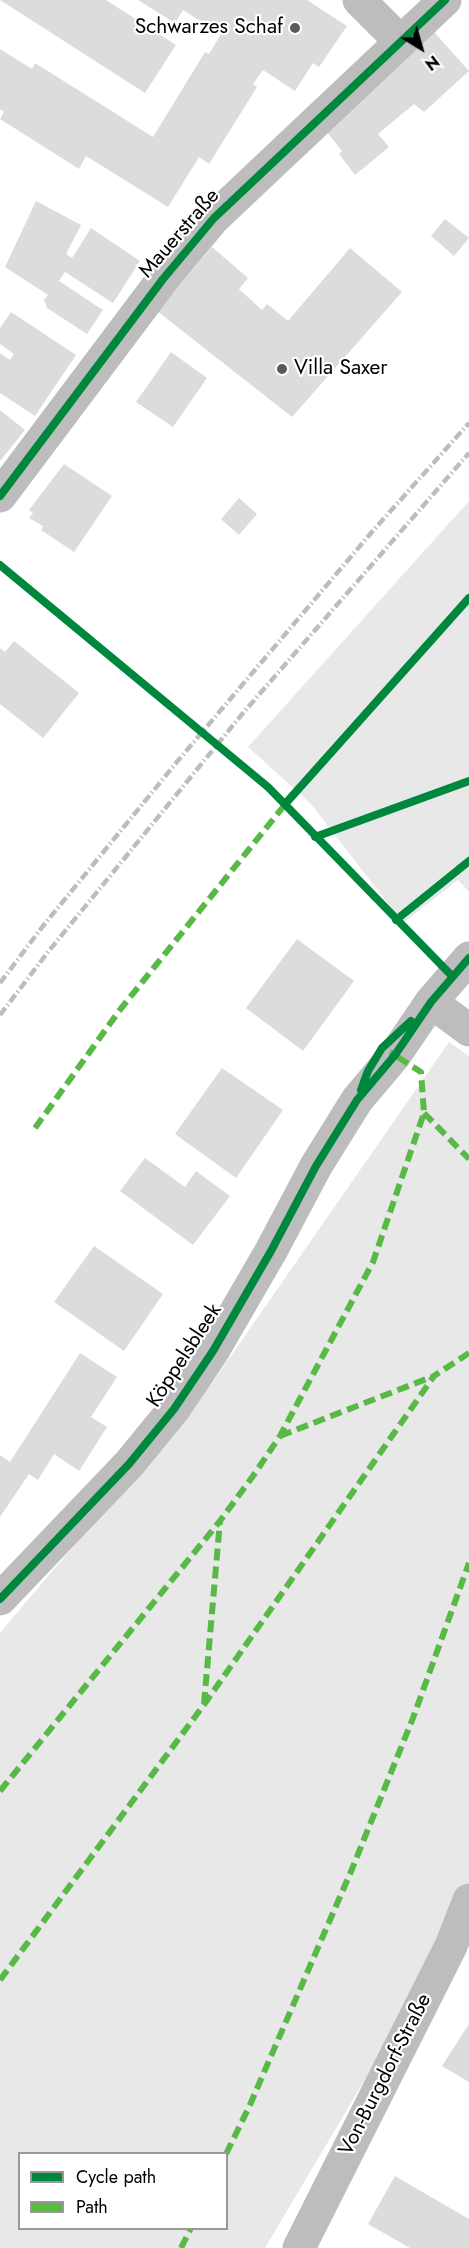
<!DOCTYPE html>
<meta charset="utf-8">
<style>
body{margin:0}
#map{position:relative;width:469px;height:2248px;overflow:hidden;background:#fff;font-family:Jost,sans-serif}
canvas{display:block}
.legend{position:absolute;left:18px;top:2152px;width:210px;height:78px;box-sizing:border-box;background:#fff;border:2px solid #999;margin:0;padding:8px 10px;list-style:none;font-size:18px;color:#000}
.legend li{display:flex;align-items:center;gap:12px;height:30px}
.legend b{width:30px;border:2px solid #999}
.north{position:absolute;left:391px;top:18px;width:60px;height:60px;-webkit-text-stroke:4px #fff;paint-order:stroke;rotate:143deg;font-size:16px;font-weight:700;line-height:24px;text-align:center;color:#000}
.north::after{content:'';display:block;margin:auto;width:21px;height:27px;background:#000;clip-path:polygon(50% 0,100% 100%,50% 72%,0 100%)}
</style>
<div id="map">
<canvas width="469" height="2248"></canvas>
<ul class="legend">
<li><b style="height:8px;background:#00873e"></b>Cycle path</li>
<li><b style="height:8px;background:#58b947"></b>Path</li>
</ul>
<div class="north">N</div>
</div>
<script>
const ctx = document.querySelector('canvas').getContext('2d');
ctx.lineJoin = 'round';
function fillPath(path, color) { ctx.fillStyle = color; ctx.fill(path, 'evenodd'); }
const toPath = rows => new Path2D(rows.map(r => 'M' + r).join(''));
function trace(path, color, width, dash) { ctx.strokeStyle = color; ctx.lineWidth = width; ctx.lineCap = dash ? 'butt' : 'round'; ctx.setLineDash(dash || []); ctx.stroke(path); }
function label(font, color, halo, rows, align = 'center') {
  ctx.font = font + ' Jost,sans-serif'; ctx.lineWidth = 4.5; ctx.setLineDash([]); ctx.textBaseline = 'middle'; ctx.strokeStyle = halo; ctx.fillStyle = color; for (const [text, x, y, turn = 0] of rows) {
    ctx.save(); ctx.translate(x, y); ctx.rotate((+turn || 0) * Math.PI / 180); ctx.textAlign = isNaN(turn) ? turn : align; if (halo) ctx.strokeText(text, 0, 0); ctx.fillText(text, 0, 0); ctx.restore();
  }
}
fillPath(toPath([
 [469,501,469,892,458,880,403,923,311,804,248,747],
 [449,1042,469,1056,469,1885,446,1943,265,2248,0,2248,0,1633,217,1376],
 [20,2154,226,2154,226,2228,20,2228]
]), '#e8e8e8');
fillPath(toPath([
 [0,0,106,0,176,45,145,93],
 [138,0,307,0,347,26,319,67,313,63,295,91,263,70,253,84,257,87,209,164,199,157,168,207,86,156,79,169,0,119,4,112,0,109,0,49,32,69,35,63,153,137,205,52,209,54,221,34,183,10,175,23],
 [434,32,469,71,424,112,414,104,378,134,389,147,355,175,339,154,342,151,326,131],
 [36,201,81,225,66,254,72,258,91,228,140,261,113,303,65,272,59,281,103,310,87,334,47,308,44,300,48,295,5,267],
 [445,219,469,238,454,256,431,236],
 [212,247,248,278,239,289,262,310,267,304,288,321,350,248,402,292,292,417,157,311],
 [11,312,76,355,35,416,0,393,0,353,10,360,14,354,0,344,0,328],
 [171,352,207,378,173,427,136,402],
 [0,410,25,430,0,461],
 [64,464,112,496,74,552,41,530,43,526,29,518,33,513,29,510],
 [239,498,257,514,239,535,221,519],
 [14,641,79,693,43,738,0,704,0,648,5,652],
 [297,939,354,981,303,1051,246,1008],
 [222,1068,283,1110,236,1178,175,1134],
 [145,1158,185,1187,196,1171,230,1196,193,1245,120,1191],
 [94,1246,163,1294,124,1351,54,1302],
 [80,1353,117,1377,91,1417,107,1427,79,1471,54,1454,38,1480,29,1474,0,1517,0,1455,10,1462],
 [469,2024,469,2082,442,2066],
 [395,2176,469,2219,469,2248,410,2248,368,2224]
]), '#dcdcdc');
trace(toPath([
 [359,0,401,42],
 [0,496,163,279,214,218,445,0],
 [431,1002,469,1030],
 [299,2248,451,1946,469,1900]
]), '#bdbdbd', 33);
trace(toPath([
 [0,1599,129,1464,174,1409,213,1351,271,1251,316,1166,357,1100,395,1055,431,1002,469,958]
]), '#bdbdbd', 33);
trace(toPath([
 [0,983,43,926,176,763,371,533,469,423],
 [0,1015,48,952,243,713,469,453]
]), '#bdbdbd', 4.5, [9, 3, 1.5, 3]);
trace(toPath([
 [424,1113,469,1159],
 [35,1128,119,1011,287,802],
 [280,1436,434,1376],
 [204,1704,220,1521],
 [0,1791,220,1521,253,1476,280,1436,373,1262,424,1113,421,1072,390,1052],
 [0,1980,203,1706,434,1376,469,1353],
 [226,2154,249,2107,352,1869,413,1718,469,1563],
 [181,2248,191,2228]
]), '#58b947', 6, [12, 6]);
trace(toPath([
 [0,496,163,279,214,218,445,0],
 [0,565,268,787,452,976],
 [286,803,469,598],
 [315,837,469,781],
 [396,920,469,861],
 [361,1090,368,1071,382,1048,411,1021],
 [0,1599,129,1464,174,1409,213,1351,271,1251,316,1166,357,1100,395,1055,431,1002,469,958]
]), '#00873e', 8);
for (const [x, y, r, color] of [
 [295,28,6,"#595959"],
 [282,369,6,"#595959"]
]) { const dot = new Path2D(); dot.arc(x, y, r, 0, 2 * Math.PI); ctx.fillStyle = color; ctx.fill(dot); trace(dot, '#fff', 2); }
label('21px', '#000', '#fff', [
 ["Schwarzes Schaf",283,28],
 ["Villa Saxer",294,369,"left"]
], 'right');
label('21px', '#000', '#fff', [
 ["Mauerstraße",180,234,-49],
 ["Köppelsbleek",185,1356,-57],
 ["Von-Burgdorf-Straße",386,2075,-63]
]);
</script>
